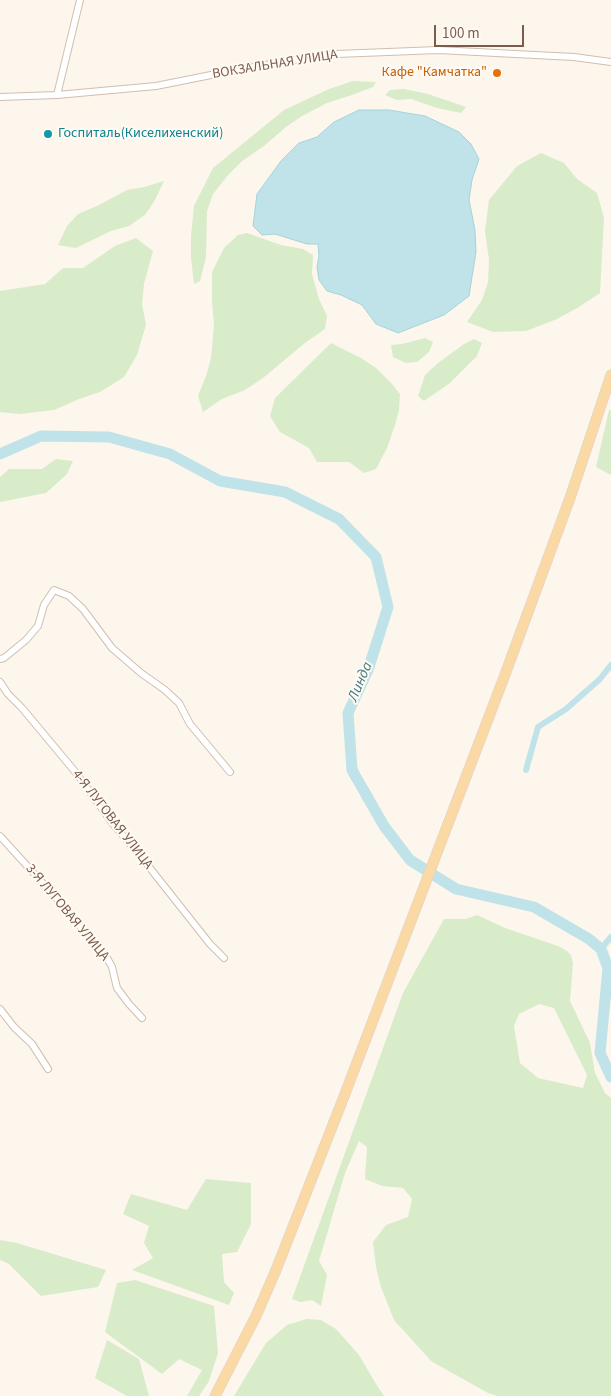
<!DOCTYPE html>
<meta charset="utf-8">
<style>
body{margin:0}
#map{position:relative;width:611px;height:1396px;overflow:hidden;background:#fdf6ec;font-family:"Source Sans 3",sans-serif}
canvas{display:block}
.scale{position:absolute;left:434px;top:25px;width:90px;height:22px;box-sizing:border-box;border:2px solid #7a5c4d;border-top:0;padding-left:6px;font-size:15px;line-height:18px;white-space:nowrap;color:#7a5c4d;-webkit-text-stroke:4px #fffaf3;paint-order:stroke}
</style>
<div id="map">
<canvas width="611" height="1396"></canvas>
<div class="scale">100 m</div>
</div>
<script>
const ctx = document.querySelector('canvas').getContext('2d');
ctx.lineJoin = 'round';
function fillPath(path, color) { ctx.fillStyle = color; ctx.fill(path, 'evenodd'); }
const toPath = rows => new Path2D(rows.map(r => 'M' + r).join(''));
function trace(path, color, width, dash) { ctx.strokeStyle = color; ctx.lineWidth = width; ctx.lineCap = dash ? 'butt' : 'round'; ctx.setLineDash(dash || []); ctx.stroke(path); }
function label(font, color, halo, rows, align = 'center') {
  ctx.font = font + ' "Source Sans 3",sans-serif'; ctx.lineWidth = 4; ctx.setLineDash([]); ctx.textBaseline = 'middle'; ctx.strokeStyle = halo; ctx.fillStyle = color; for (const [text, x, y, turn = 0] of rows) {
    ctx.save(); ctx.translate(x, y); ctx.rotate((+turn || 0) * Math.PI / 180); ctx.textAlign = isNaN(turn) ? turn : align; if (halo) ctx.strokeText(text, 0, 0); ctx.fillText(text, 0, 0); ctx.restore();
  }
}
fillPath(toPath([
 [353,81,376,82,373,87,352,95,327,103,302,116,286,127,264,146,242,161,228,175,213,194,207,211,206,257,200,281,194,284,191,258,191,236,194,206,213,168,284,110,329,89],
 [404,89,428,94,466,107,461,113,437,108,411,99,397,100,385,95,390,90],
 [541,153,564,163,577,179,597,193,604,218,600,293,579,307,557,319,526,331,493,332,467,322,482,300,488,282,489,260,485,231,489,200,517,166],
 [164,181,155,200,145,215,129,226,111,231,76,248,58,245,67,226,78,214,97,206,127,190,144,187],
 [247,233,281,245,303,249,313,255,312,274,319,299,327,316,325,329,305,343,263,378,245,390,222,399,203,412,198,396,206,376,211,358,214,326,212,302,212,272,224,248,238,235],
 [136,238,153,251,144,284,142,304,146,325,137,355,124,377,100,392,79,399,54,410,20,414,0,412,0,291,45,284,63,268,83,268,115,246],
 [425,338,433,342,429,352,417,362,406,363,393,357,391,345,402,344],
 [474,339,482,343,477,356,450,383,424,401,418,396,425,375,438,363,464,344],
 [331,343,361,358,376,368,392,384,400,394,399,410,395,425,387,448,376,469,364,473,349,462,317,462,309,448,280,432,270,416,275,398],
 [609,410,611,410,611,475,596,467],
 [56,459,73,461,67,474,46,493,0,502,0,477,9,469,42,469],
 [477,915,505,928,558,946,567,951,571,955,573,963,570,1001,590,1043,595,1073,605,1093,611,1098,611,1396,498,1396,488,1393,431,1361,394,1320,381,1287,376,1267,373,1242,386,1225,408,1217,412,1199,403,1188,382,1186,365,1179,367,1147,359,1141,345,1173,319,1261,327,1275,321,1306,312,1300,300,1302,292,1299,403,993,444,919,466,919],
 [539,1004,554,1008,587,1075,583,1088,538,1078,520,1063,514,1026,519,1014],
 [206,1179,251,1183,251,1224,237,1252,222,1254,224,1282,234,1293,229,1305,132,1270,153,1258,144,1243,149,1226,123,1214,131,1194,187,1210],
 [0,1240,17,1243,106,1270,98,1287,41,1296,9,1264,0,1260],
 [135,1280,214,1306,218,1353,209,1381,199,1396,187,1396,202,1370,179,1359,162,1374,105,1332,117,1283],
 [307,1319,321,1320,336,1329,359,1355,376,1384,384,1396,234,1396,266,1343,287,1325],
 [107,1340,139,1359,149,1396,127,1396,95,1378]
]), '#d8ecc9');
const water = toPath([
 [359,110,389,110,425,116,459,132,471,144,479,159,472,180,469,200,475,230,476,252,469,296,444,315,398,333,376,324,362,305,341,295,327,291,319,280,317,267,319,256,318,244,307,244,275,234,262,235,253,226,257,194,281,161,299,143,317,137,334,122,359,110]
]);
fillPath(water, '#bfe3e8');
trace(water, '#a5d3da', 1);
trace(toPath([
 [526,770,538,727,566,709,600,679,611,665],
 [601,949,611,937]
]), '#bfe3e8', 6);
trace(toPath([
 [0,454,41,436,109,437,170,454,220,481,285,492,339,519,376,557,388,607,368,670,348,713,352,770,384,826,410,860,456,889,534,907,589,939,601,949,608,968,600,1053,611,1077]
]), '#bfe3e8', 11);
const street = toPath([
 [57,95,80,0],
 [0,97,57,95,156,86,216,74,304,58,337,54,438,50,574,57,611,62],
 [0,659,4,658,26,640,38,626,44,605,54,590,69,596,83,609,112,648,141,673,165,690,179,703,190,724,230,772],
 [0,682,8,694,22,708,77,774,113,824,138,853,210,944,224,958],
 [0,836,59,901,107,958,112,967,117,988,129,1004,142,1018],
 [0,1009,14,1027,32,1044,48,1069]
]);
const primary = toPath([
 [215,1396,256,1316,276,1270,343,1099,506,672,570,498,611,375]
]);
trace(street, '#d1beb0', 8);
trace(primary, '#dad1cd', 11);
trace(street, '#fff', 6);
trace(primary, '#fbd9a5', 10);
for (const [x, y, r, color] of [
 [497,73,5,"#e8710a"],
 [48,134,5,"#0f9aa8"]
]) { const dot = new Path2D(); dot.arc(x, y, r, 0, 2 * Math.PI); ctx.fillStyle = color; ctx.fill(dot); trace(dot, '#fffaf3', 2); }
label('14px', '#7a5c4d', '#fffaf3', [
 ["ВОКЗАЛЬНАЯ УЛИЦА",275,65,-9],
 ["4-Я ЛУГОВАЯ УЛИЦА",112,820,52],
 ["3-Я ЛУГОВАЯ УЛИЦА",67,913,50]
]);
label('14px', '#c56008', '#fffaf3', [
 ["Кафе \"Камчатка\"",487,73]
], 'right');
label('14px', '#0d838f', '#fffaf3', [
 ["Госпиталь(Киселихенский)",58,134]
], 'left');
label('italic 15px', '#437c86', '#fffaf3', [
 ["Линда",361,682,-67]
]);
</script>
